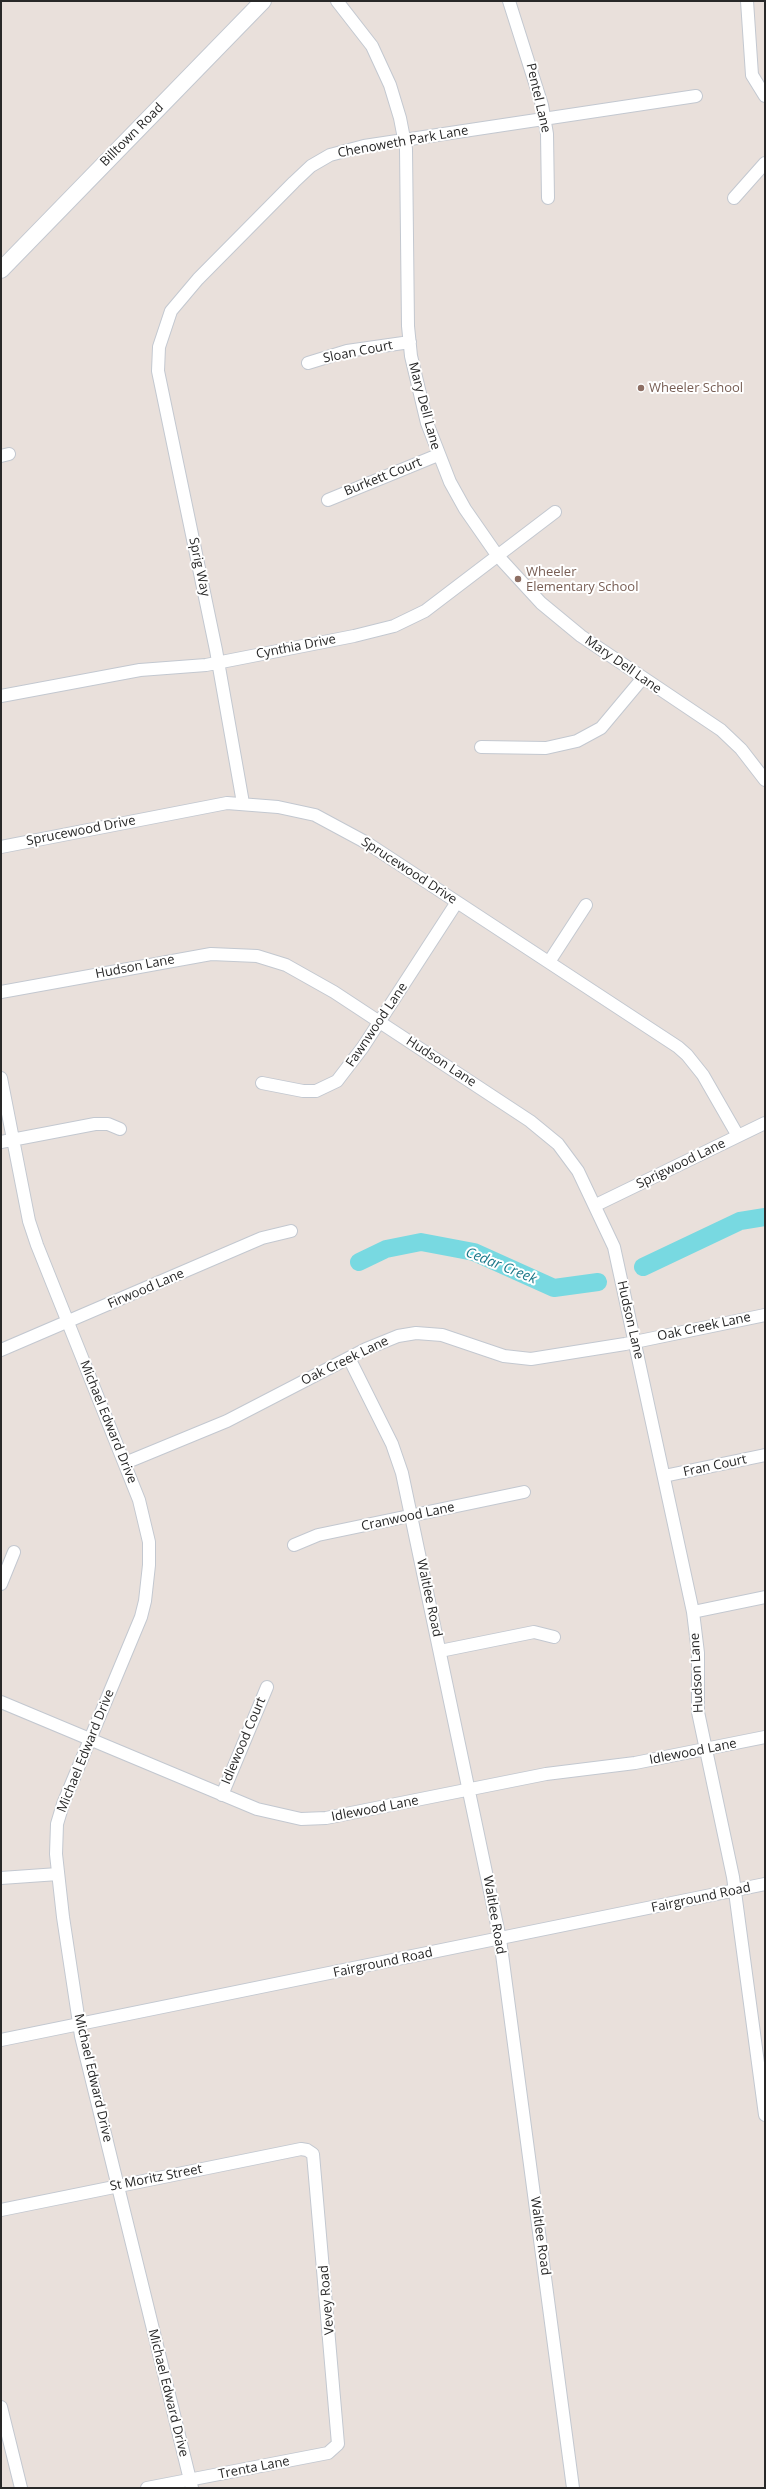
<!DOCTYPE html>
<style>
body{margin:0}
#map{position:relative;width:766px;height:2489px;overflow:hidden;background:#e9e0db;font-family:"Open Sans",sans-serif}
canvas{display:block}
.frame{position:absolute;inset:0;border:2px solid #282828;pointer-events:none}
</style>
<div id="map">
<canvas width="766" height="2489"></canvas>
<div class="frame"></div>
</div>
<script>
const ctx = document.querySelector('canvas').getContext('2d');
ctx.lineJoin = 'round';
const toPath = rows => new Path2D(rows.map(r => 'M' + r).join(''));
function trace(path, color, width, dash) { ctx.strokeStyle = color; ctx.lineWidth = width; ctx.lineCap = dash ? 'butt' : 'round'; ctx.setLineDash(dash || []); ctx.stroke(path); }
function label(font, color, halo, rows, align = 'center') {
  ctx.font = font + ' "Open Sans",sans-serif'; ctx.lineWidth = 4; ctx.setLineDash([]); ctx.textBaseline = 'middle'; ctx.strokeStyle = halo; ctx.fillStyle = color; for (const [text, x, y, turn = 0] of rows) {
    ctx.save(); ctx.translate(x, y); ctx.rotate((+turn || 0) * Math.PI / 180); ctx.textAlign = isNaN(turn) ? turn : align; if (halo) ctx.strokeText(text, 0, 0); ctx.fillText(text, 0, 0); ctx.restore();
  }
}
trace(toPath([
 [359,1262,386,1249,421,1242,474,1252,554,1288,598,1282],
 [643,1267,740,1221,765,1217]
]), '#78d9e1', 18);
const street = toPath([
 [337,1,372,46,390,85,400,118,406,149,408,326,411,356,427,423,450,482,465,509,497,555,541,603,581,636,721,730,741,749,765,780],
 [509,1,542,105,547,134,548,198],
 [747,1,752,75,765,96],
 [734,198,765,163],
 [308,363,347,351,410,342],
 [1,456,9,454],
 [328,500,438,455],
 [1,696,140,670,206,665,354,636,394,626,425,611,555,512],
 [481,747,546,748,577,741,601,728,642,679],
 [243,803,216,650,158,371,159,347,171,311,198,279,294,182,311,166,330,155,364,146,696,96],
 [1,847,227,803,278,807,315,815,367,843,678,1047,687,1055,703,1075,738,1136],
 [549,962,586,905],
 [1,992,211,954,257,956,286,965,334,992,530,1121,558,1144,578,1171,614,1247,693,1612,698,1653,698,1712,733,1877,765,2115],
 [1,1078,29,1221,37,1245,139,1500,149,1542,149,1565,145,1601,141,1617,63,1804,57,1824,56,1854,63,1917,81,2036,192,2488],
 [262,1083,303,1091,316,1091,337,1081,363,1047,457,902],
 [1,1142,95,1124,108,1124,120,1129],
 [596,1205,765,1123],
 [1,1350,262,1238,291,1231],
 [349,1358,392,1444,402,1473,500,1939,573,2488],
 [125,1463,227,1421,366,1349,398,1336,416,1333,442,1335,504,1356,531,1359,625,1344,765,1315],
 [664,1476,765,1455],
 [294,1545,318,1535,524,1492],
 [1,1584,14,1552],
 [693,1612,765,1597],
 [440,1651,534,1632,554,1637],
 [1,1702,257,1809,301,1819,326,1818,546,1774,635,1763,765,1737],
 [222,1795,267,1687],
 [1,1878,58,1874],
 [1,2040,765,1884],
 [1,2210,301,2149,307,2150,313,2154,338,2444,328,2453,147,2488],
 [1,2407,21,2488]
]);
const secondary = toPath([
 [1,270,263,1]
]);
trace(street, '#c3c8d0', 14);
trace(secondary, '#c3c8d0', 18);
trace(street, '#fff', 12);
trace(secondary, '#fff', 16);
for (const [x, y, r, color] of [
 [641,388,4,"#8d6e63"],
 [518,579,4,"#8d6e63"]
]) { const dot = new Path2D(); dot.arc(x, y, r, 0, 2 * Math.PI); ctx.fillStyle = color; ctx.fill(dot); trace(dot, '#fff', 1.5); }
label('13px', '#282828', '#fff', [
 ["Pentel Lane",538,98,77],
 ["Billtown Road",132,135,-45],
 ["Chenoweth Park Lane",403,142,-10],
 ["Sloan Court",358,352,-11],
 ["Mary Dell Lane",424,406,75],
 ["Burkett Court",383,477,-22],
 ["Sprig Way",199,567,78],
 ["Cynthia Drive",296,647,-11],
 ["Mary Dell Lane",623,665,35],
 ["Sprucewood Drive",81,831,-11],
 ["Sprucewood Drive",409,871,33],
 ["Hudson Lane",135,967,-11],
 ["Fawnwood Lane",377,1025,-56],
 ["Hudson Lane",441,1062,33],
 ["Sprigwood Lane",681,1164,-26],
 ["Firwood Lane",146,1289,-23],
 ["Hudson Lane",630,1320,77],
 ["Oak Creek Lane",704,1327,-12],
 ["Oak Creek Lane",345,1361,-26],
 ["Michael Edward Drive",108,1422,68],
 ["Fran Court",715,1466,-12],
 ["Cranwood Lane",408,1517,-12],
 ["Waltlee Road",429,1598,78],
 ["Hudson Lane",697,1673,-93],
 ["Idlewood Court",244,1741,-67],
 ["Michael Edward Drive",86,1751,-68],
 ["Idlewood Lane",693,1752,-11],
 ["Idlewood Lane",375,1809,-11],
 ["Fairground Road",701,1898,-12],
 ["Waltlee Road",494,1915,80],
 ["Fairground Road",383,1963,-12],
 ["Michael Edward Drive",93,2078,77],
 ["St Moritz Street",156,2178,-11],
 ["Waltlee Road",540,2236,82],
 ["Vevey Road",327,2300,-95],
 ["Michael Edward Drive",168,2393,76],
 ["Trenta Lane",254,2468,-11]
]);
label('13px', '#785e54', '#fff', [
 ["Wheeler School",649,388],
 ["Wheeler",526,572],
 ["Elementary School",526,587]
], 'left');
label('italic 14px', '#1b7889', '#fff', [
 ["Cedar Creek",501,1266,22]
]);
</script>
